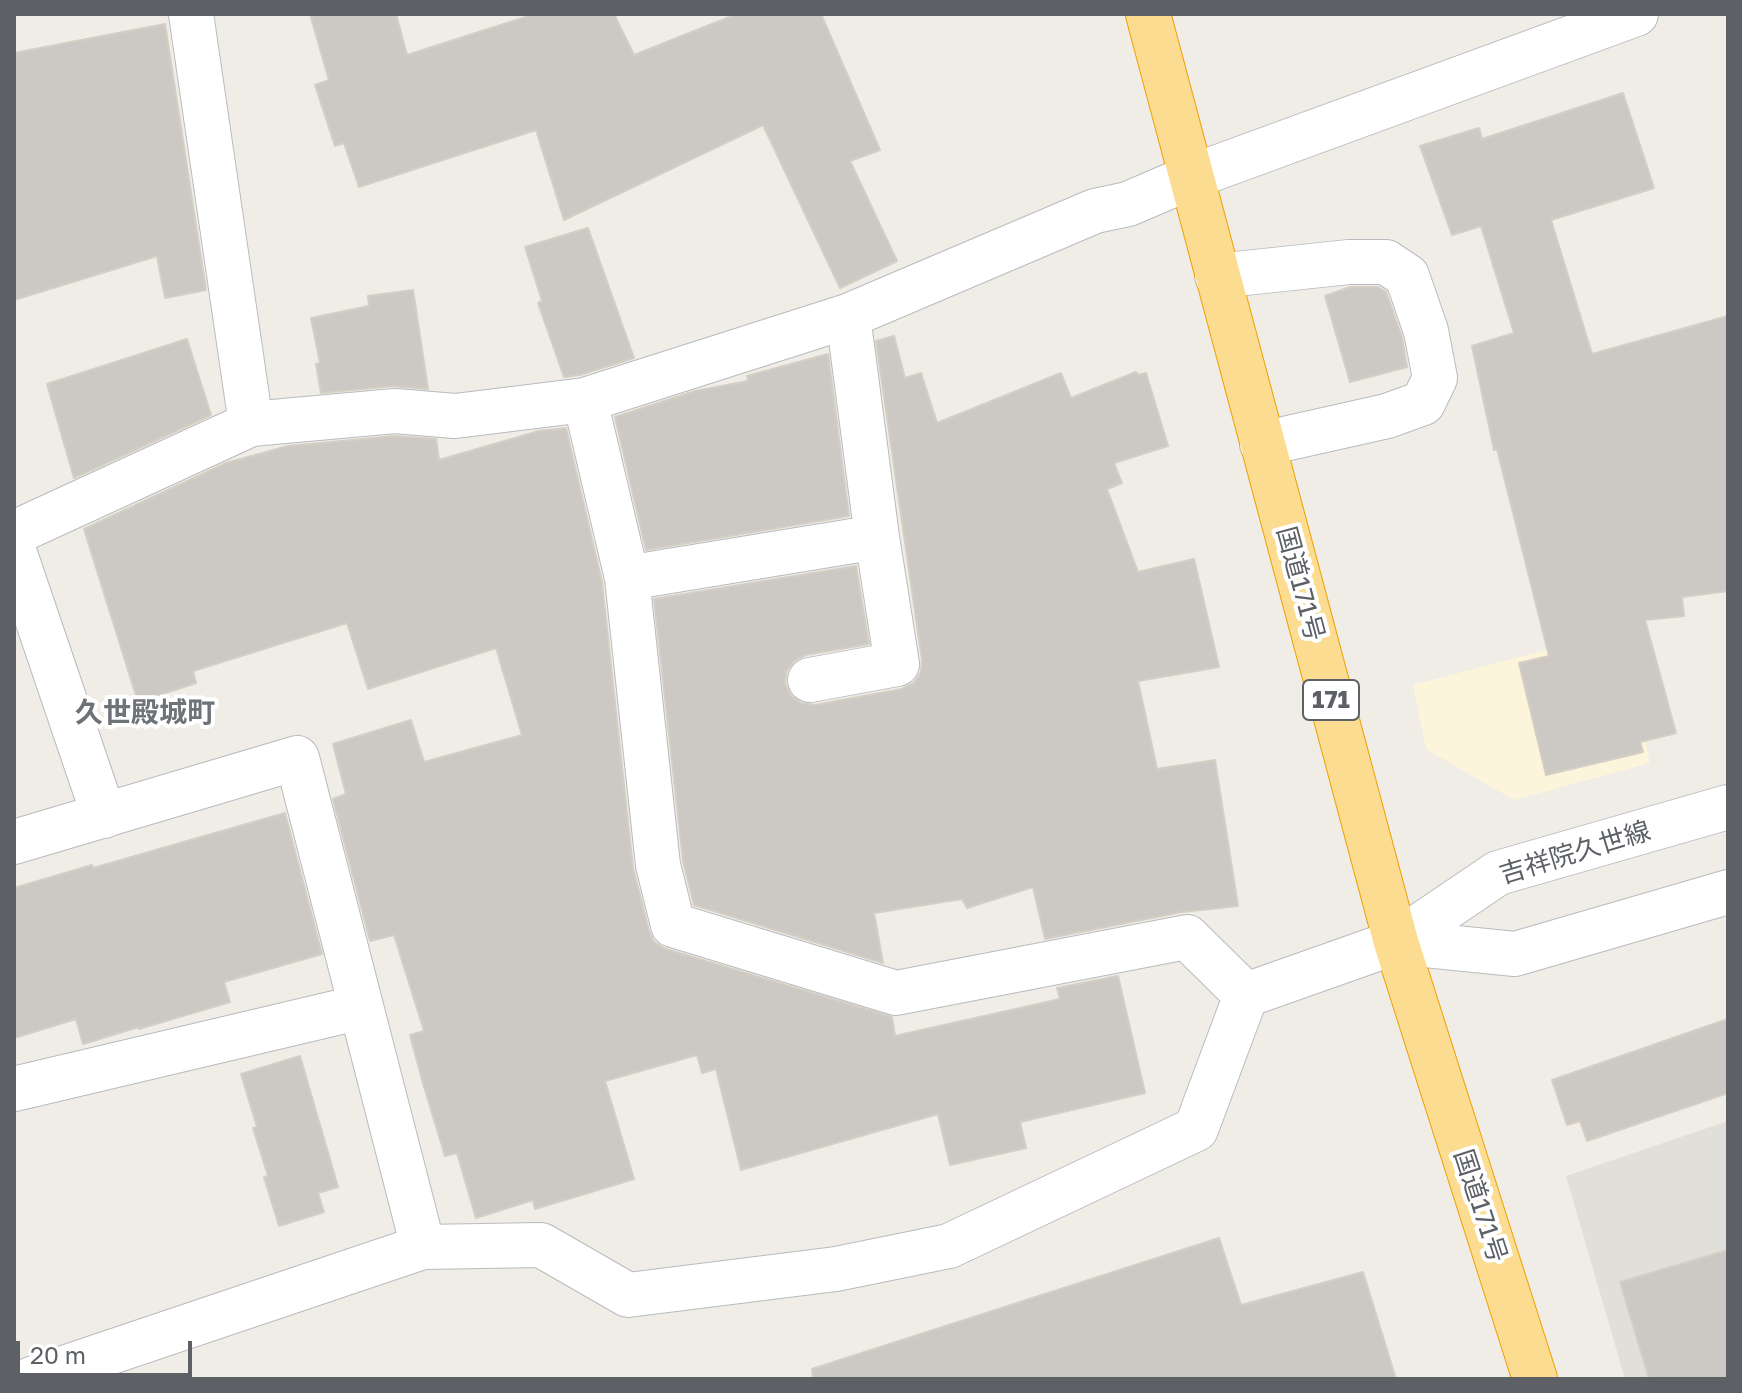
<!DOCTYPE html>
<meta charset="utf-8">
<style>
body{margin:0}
#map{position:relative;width:1742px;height:1393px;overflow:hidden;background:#efede5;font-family:"Golos Text",sans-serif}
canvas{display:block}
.frame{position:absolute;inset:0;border:16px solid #5d6166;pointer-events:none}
.scale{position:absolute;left:16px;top:1341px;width:176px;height:36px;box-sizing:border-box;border:4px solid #5d6166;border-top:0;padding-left:10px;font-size:24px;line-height:28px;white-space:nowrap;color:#5d6166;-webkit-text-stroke:6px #fff;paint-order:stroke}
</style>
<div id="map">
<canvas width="1742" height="1393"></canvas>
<div class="frame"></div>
<div class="scale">20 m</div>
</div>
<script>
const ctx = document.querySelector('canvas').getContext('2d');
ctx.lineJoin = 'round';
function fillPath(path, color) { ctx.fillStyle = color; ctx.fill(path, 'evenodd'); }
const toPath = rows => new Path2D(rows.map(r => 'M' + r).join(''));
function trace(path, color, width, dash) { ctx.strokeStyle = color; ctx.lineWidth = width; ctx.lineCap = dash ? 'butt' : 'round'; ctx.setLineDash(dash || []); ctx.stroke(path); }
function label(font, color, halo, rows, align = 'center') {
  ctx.font = font + ' "Golos Text","Noto Sans JP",sans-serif'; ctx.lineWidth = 8; ctx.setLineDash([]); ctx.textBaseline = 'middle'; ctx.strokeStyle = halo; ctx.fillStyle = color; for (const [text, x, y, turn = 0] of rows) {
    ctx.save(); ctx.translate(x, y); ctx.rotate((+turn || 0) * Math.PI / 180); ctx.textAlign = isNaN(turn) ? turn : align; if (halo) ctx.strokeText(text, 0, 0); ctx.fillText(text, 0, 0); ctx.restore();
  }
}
fillPath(toPath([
 [1621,630,1650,763,1514,800,1426,749,1413,685]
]), '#fdf4dc');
fillPath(toPath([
 [1728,1121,1728,1379,1625,1379,1566,1176]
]), '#e1dfda');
const building = toPath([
 [310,14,396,14,407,55,535,14,614,14,634,55,737,14,821,14,880,150,850,161,897,261,840,288,763,125,564,220,536,130,359,187,344,143,335,146,315,85,329,80,310,14],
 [165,24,206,290,165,298,157,256,14,300,14,53,165,24],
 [1623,93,1654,188,1551,220,1592,354,1728,316,1728,591,1682,597,1684,616,1645,620,1676,733,1640,742,1643,752,1546,775,1519,663,1549,656,1497,449,1494,450,1472,346,1514,333,1481,226,1452,235,1420,146,1479,128,1482,139,1623,93],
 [588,228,634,358,580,375,564,377,538,303,542,301,525,247,588,228],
 [1350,287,1378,287,1386,292,1402,337,1407,367,1350,382,1325,296,1350,287],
 [413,290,428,389,393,386,321,393,316,364,320,363,311,318,369,306,368,296,413,290],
 [894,336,905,378,921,373,937,423,1061,373,1071,398,1136,372,1138,375,1146,373,1168,446,1114,463,1122,483,1107,489,1138,572,1194,559,1219,667,1138,681,1157,769,1215,760,1238,906,1182,912,1045,939,1033,887,967,908,962,899,874,913,883,963,694,905,683,861,654,599,856,566,869,644,805,655,794,661,786,672,785,684,791,696,801,703,815,705,902,689,914,683,921,672,922,660,876,341,894,336],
 [187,339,211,415,74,478,47,384,187,339],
 [828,354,849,516,646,550,615,417,695,391,748,381,747,376,828,354],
 [566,428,602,582,633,868,649,931,654,942,666,949,892,1017,895,1036,1060,999,1057,988,1118,976,1145,1093,1020,1122,1026,1148,950,1165,938,1114,741,1170,716,1069,702,1073,697,1055,605,1081,634,1179,535,1209,533,1200,476,1218,457,1153,445,1156,422,1080,410,1035,424,1031,394,935,370,941,333,799,346,794,333,744,411,720,424,762,522,735,496,648,368,689,347,623,193,671,196,683,138,702,84,529,226,463,288,446,395,436,436,439,439,460,539,431,566,428],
 [285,813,322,954,224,982,230,1002,139,1029,139,1027,83,1044,76,1019,14,1038,14,888,92,865,93,868,285,813],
 [1728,1019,1728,1093,1587,1141,1580,1121,1567,1125,1552,1080,1728,1019],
 [300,1056,338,1187,318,1193,324,1212,279,1226,264,1177,268,1176,253,1128,257,1127,241,1074,300,1056],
 [1219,1238,1241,1305,1363,1272,1396,1379,813,1379,812,1369,1219,1238],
 [1728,1250,1728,1379,1649,1379,1620,1282,1728,1250]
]);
fillPath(building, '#ccc9c4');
trace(building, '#d4cec4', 2);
const minor = toPath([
 [191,14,251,424],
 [1217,276,1349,262,1386,262,1407,276,1426,331,1435,378,1423,403,1387,416,1262,444],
 [585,400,627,578,658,865,673,925,896,993,1187,937,1246,995],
 [14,533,251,424,395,411,455,416,585,400,848,316,1095,211,1128,204,1191,177,1636,14],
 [14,551,104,816],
 [627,578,877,537],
 [810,680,897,664,877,537,848,316],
 [14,842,297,758,423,1247],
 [1396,942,1515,954,1728,892],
 [14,1089,361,1007],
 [31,1379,423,1247,541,1245,628,1295,836,1269,949,1246,1196,1129,1246,995,1396,942,1498,873,1728,807]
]);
const highway = toPath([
 [1148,14,1396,942,1535,1379]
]);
trace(minor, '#b8bbbf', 46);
trace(highway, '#f19e04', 46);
trace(minor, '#fff', 44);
trace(highway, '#fbdc90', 44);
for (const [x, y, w] of [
 [1331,700,56]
]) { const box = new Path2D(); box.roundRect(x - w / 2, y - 20, w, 40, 6); ctx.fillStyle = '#fff'; ctx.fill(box); trace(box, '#5d6166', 2); }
label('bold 24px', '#5d6166', null, [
 ["171",1331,700]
]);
label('26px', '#5d6166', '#fff', [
 ["国道171号",1300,584,75],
 ["吉祥院久世線",1575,853,-17],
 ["国道171号",1480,1206,72]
]);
label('bold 28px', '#6e7378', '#fff', [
 ["久世殿城町",145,713]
]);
</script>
